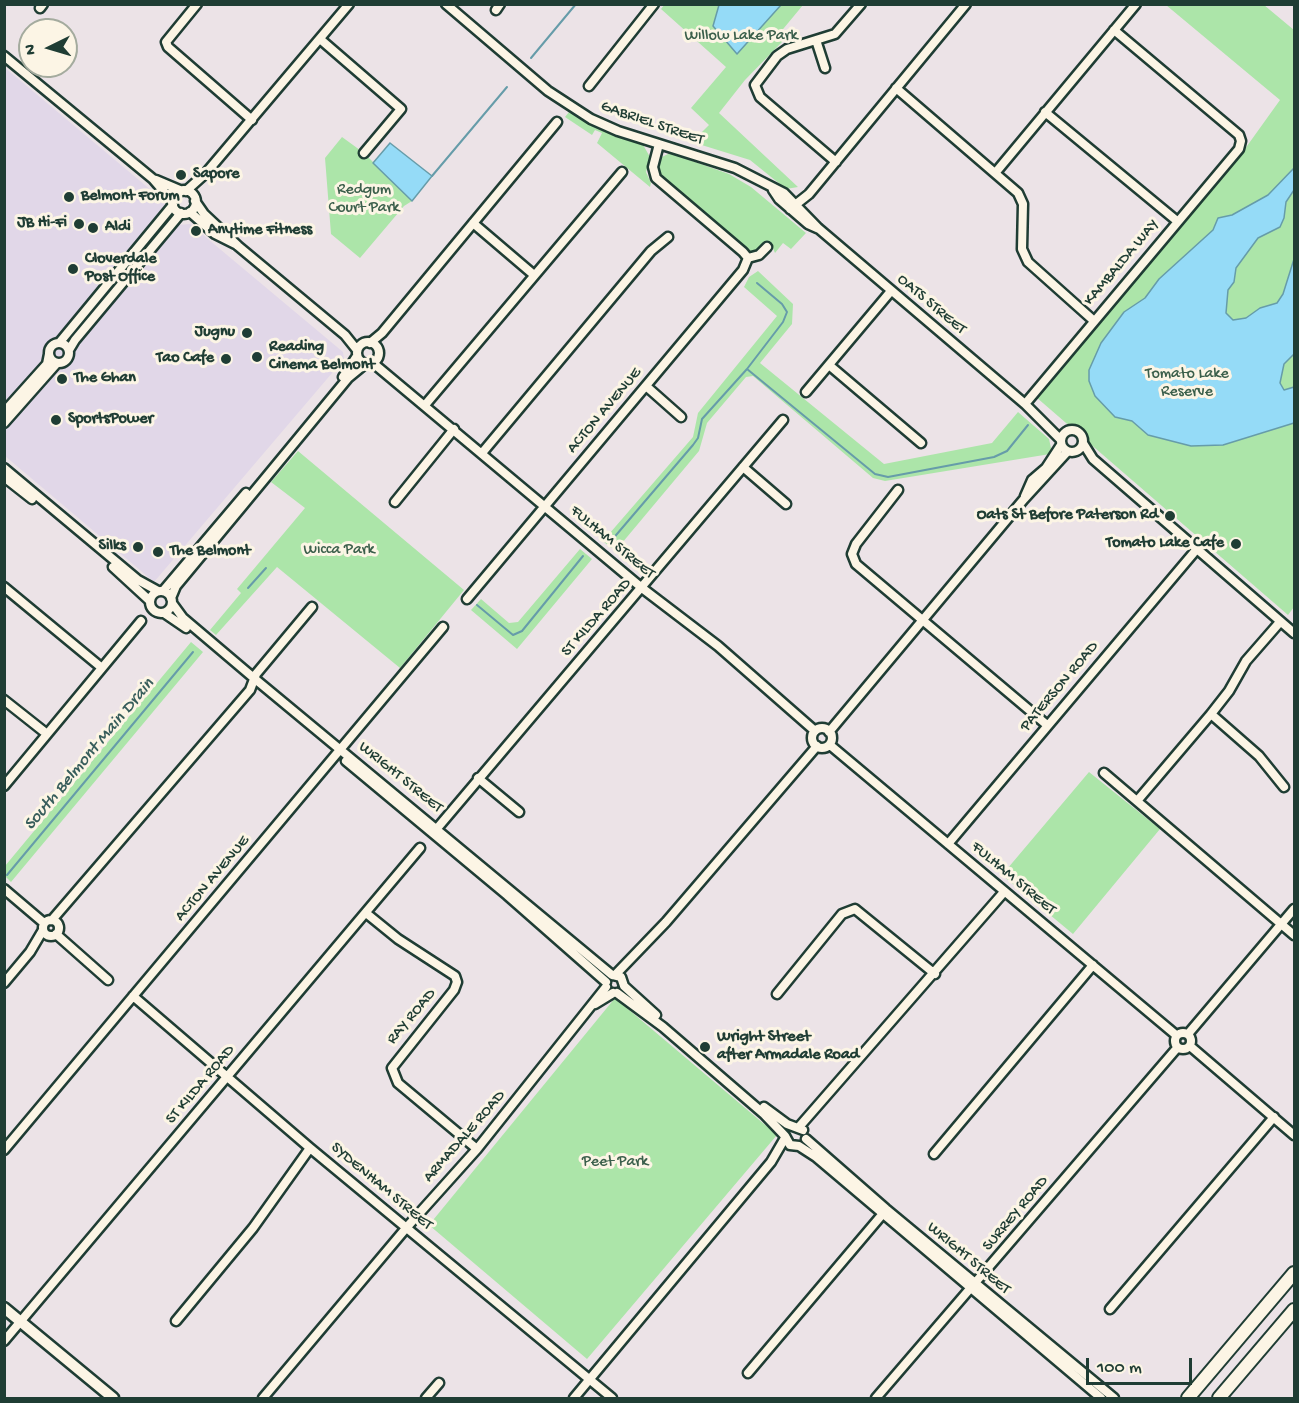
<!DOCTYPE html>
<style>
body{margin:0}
#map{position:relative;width:1299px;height:1403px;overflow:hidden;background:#ece3e7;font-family:"Gochi Hand",sans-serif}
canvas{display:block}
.frame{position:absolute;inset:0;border:6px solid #1f3d34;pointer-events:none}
.north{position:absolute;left:18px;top:18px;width:60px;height:60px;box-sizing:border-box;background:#fcf5e5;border:2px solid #a4ab9e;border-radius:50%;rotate:265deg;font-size:16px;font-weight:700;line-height:24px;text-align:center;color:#1f3d34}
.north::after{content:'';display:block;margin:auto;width:21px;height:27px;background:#1f3d34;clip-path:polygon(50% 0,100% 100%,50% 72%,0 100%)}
.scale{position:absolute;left:1086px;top:1358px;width:106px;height:27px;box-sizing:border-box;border:3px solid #1f3d34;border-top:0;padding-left:8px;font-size:18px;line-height:21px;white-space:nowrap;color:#1f3d34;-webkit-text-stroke:4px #fcf5e5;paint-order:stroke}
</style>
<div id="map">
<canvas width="1299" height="1403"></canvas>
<div class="frame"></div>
<div class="north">N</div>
<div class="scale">100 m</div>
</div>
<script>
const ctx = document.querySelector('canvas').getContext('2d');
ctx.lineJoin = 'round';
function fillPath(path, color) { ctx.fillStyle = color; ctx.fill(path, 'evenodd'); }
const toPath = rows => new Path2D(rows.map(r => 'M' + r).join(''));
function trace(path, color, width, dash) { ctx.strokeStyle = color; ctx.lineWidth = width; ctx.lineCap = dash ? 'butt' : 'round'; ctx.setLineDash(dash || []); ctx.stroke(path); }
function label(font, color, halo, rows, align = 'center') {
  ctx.font = font + ' "Gochi Hand",sans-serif'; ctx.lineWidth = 6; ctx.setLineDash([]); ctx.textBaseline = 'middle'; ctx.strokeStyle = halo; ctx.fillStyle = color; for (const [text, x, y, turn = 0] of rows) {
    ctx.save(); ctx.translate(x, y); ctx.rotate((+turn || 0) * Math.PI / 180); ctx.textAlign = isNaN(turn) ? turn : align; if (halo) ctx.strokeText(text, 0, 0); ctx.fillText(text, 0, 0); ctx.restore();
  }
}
fillPath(toPath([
 [4,67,164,201,165,206,161,212,178,225,190,224,343,352,344,359,154,582,5,456]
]), '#e1d7e8');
fillPath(toPath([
 [665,4,803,5,779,34,782,42,745,80,719,113,798,187,786,189,750,160,692,142,709,125,691,108,726,67,661,9],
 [1166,5,1264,5,1294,30,1294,607,1288,615,1036,397,1242,153,1280,100],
 [569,112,605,131,642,143,650,157,646,172,651,183,650,187,597,143,602,133,595,130,592,135,565,117],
 [342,137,364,153,412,201,404,206,360,258,331,234,325,158],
 [670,153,729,174,751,187,806,233,791,249,783,243,775,253,772,246,767,242,756,251,749,252,661,179,658,167,660,158],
 [758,271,793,304,792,324,760,363,884,464,992,443,1018,412,1049,439,1051,448,1050,454,885,481,873,478,753,376,746,377,707,423,699,451,622,543,611,548,603,541,693,437,698,413,777,316,744,287,749,277],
 [298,451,464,590,400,668,277,567,216,635,210,630,241,593,237,589,305,508,271,482],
 [580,549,592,559,517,649,471,610,481,599,509,623,518,622],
 [191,642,203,652,11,882,5,876,5,866],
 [1089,772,1160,829,1073,934,1002,875],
 [615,998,777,1135,587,1359,429,1225]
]), '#ace5a9');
const water = toPath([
 [719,5,719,4,781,5,737,54,713,26,719,5],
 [390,143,432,176,412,201,373,163,390,143],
 [1294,168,1294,190,1286,202,1284,218,1280,227,1258,238,1236,268,1234,282,1228,290,1226,313,1233,320,1246,318,1260,308,1277,303,1283,294,1294,259,1294,354,1284,364,1280,383,1284,390,1294,387,1294,423,1223,445,1191,446,1148,435,1132,421,1115,417,1095,396,1089,381,1089,370,1101,343,1124,312,1145,298,1159,279,1213,230,1218,218,1232,215,1268,195,1294,168]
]);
fillPath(water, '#95dbf7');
trace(water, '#669ca9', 1.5);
trace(toPath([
 [531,58,576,4],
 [432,176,507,87],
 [747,369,875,474,888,477,994,457,1007,451,1028,425],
 [611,541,693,445,698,438,702,419,747,369,783,322,787,312,782,304,757,283],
 [248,588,266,568],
 [477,605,513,635,522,631,583,556],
 [7,875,193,652]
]), '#669ca9', 2);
const minor = toPath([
 [197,4,166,42,168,47,252,120],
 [446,4,548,91,591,119,618,131,735,168,784,193,818,228,1025,404,1060,439],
 [40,8,43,4],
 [496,10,500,4],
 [320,39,401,109,364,153],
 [816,40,825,68],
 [4,56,153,179,172,201],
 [589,86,654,4],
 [896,88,1018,193,1023,204,1022,249,1028,262,1093,320],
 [1045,112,1177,221],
 [659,144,653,167,656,178,743,252,748,258],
 [836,162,760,97,755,85,777,56,787,49,835,34,861,4],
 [996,172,1136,4],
 [156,180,182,191],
 [773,190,779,199,808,224,817,228],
 '172 202a12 12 0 1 1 24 0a12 12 0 1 1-24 0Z',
 [186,191,206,173,349,4],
 [195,201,204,214,238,246,345,335,357,350],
 [790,209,809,194,966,4],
 [190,212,215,234,235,244],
 [473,223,534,275],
 [60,342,173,205],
 '357 353a11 11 0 1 1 22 0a11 11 0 1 1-22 0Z',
 '49 353a10 10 0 1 1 20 0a10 10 0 1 1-20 0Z',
 [370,343,382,333,557,122],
 [69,350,75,340,181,213],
 [373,363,642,588,718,646,815,731],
 [829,365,921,443],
 [343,377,357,356],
 [646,386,681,417],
 [806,392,891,291],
 [1025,404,1239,149,1241,141,1239,135,1114,30],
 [425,405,622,172],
 [4,412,47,364,49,354],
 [4,423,57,363],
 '1061 441a11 11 0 1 1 22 0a11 11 0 1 1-22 0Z',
 [1083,443,1093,459,1294,633],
 [482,453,651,251,668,237],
 [743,467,786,504],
 [4,468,138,580,158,591],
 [4,477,32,499],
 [898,490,856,544,852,554,856,564,1047,725],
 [1025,496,1032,480,1046,468,1061,445],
 [395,502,454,429],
 [113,567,150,601],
 [4,587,102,668],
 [163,591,246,493],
 '150 602a11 11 0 1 1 22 0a11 11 0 1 1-22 0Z',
 [171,598,176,586,244,504,348,378,365,364],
 [467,599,743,270,748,258,759,255,767,247],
 [172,603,183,618,255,679,612,975],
 [164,613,186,628],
 [4,700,47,734],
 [1211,714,1259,756,1284,787],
 '812 738a10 10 0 1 1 20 0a10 10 0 1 1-20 0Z',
 [829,732,1024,499,1067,452],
 [830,745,1176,1035],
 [346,761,507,895,606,982],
 [1104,773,1294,935],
 [478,778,519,812],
 [4,786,141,621],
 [1137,801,1211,714,1229,691,1246,661,1280,622],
 [434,832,783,420],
 [948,844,1196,550],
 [4,889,44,923],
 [366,913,398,939,455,976,457,982,454,990,392,1068,398,1083,477,1149],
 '43 928a8 8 0 1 1 16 0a8 8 0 1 1-16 0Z',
 [52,920,250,690,256,674,312,607],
 [56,934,108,980],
 [616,974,666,922,817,746],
 [613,975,621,977,624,986,656,1015],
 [4,983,30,952,43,930],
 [617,993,663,1027,764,1114,785,1136,790,1145,799,1146,816,1157,1101,1398],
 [777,994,842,914,855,909,935,974],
 [133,996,310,1148,612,1398],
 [595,1004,613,993],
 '1175 1041a8 8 0 1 1 16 0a8 8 0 1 1-16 0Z',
 [1188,1034,1294,909],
 [1190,1046,1294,1135],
 [764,1107,787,1124,803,1130],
 [799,1127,1004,892],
 [806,1139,886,1209,1114,1398],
 [4,1150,443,627],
 [934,1154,1093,965],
 [1110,1309,1274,1117],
 [176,1321,253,1228,310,1148],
 [4,1341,420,848],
 [748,1373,886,1210],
 [263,1398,407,1227,477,1149,606,987],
 [426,1398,439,1383],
 [574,1398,771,1162,785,1138],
 [876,1398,1177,1048]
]);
const major = toPath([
 [4,1308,113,1398]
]);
const highway = toPath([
 [1188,1398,1294,1273],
 [1219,1398,1294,1310]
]);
trace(minor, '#1f3d34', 13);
trace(major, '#1f3d34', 15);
trace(highway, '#1f3d34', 16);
trace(minor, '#fcf5e5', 8);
trace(major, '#fcf5e5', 10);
trace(highway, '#fcf5e5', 12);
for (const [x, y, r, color] of [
 [181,175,6,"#1f3d34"],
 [69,197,6,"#1f3d34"],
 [79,224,6,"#1f3d34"],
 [93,228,6,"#1f3d34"],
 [196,231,6,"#1f3d34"],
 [73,269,6,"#1f3d34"],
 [247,333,6,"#1f3d34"],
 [257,357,6,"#1f3d34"],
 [226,359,6,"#1f3d34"],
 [62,379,6,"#1f3d34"],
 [56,420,6,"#1f3d34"],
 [1170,516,6,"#1f3d34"],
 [1236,544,6,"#1f3d34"],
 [138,547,6,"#1f3d34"],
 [158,552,6,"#1f3d34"],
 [705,1047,6,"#1f3d34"]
]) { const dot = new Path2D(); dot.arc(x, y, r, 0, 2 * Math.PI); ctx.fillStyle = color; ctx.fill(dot); trace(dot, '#fcf5e5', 2); }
label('16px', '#3b5f4b', '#fcf5e5', [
 ["Willow Lake Park",741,37],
 ["Redgum",364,191],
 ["Court Park",364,209],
 ["Tomato Lake",1187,375],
 ["Reserve",1187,393],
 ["Wicca Park",339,551],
 ["Peet Park",615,1163]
]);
label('16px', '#1f3d34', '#fcf5e5', [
 ["GABRIEL STREET",652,124,19],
 ["KAMBALDA WAY",1122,263,-50],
 ["OATS STREET",931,305,40],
 ["ACTON AVENUE",605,411,-50],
 ["FULHAM STREET",612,543,40],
 ["ST KILDA ROAD",597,618,-49],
 ["PATERSON ROAD",1060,687,-50],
 ["WRIGHT STREET",400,778,39],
 ["ACTON AVENUE",213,879,-50],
 ["FULHAM STREET",1013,879,40],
 ["RAY ROAD",412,1017,-50],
 ["ST KILDA ROAD",201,1085,-50],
 ["ARMADALE ROAD",465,1137,-49],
 ["SYDENHAM STREET",381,1187,40],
 ["SURREY ROAD",1016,1214,-50],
 ["WRIGHT STREET",968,1259,40]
]);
label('bold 16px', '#1f3d34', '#fcf5e5', [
 ["Sapore",193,175],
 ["Belmont Forum",81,197],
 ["JB Hi-Fi",67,224,"right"],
 ["Aldi",105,228],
 ["Anytime Fitness",208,231],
 ["Cloverdale",85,260],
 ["Post Office",85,278],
 ["Jugnu",235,333,"right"],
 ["Reading",269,348],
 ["Cinema Belmont",269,366],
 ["Tao Cafe",214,359,"right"],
 ["The Ghan",74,379],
 ["SportsPower",68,420],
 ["Oats St Before Paterson Rd",1158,516,"right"],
 ["Tomato Lake Cafe",1224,544,"right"],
 ["Silks",126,547,"right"],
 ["The Belmont",170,552],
 ["Wright Street",717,1038],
 ["after Armadale Road",717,1056]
], 'left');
label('italic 18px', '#375d5b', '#fcf5e5', [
 ["South Belmont Main Drain",90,755,-50]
]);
</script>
